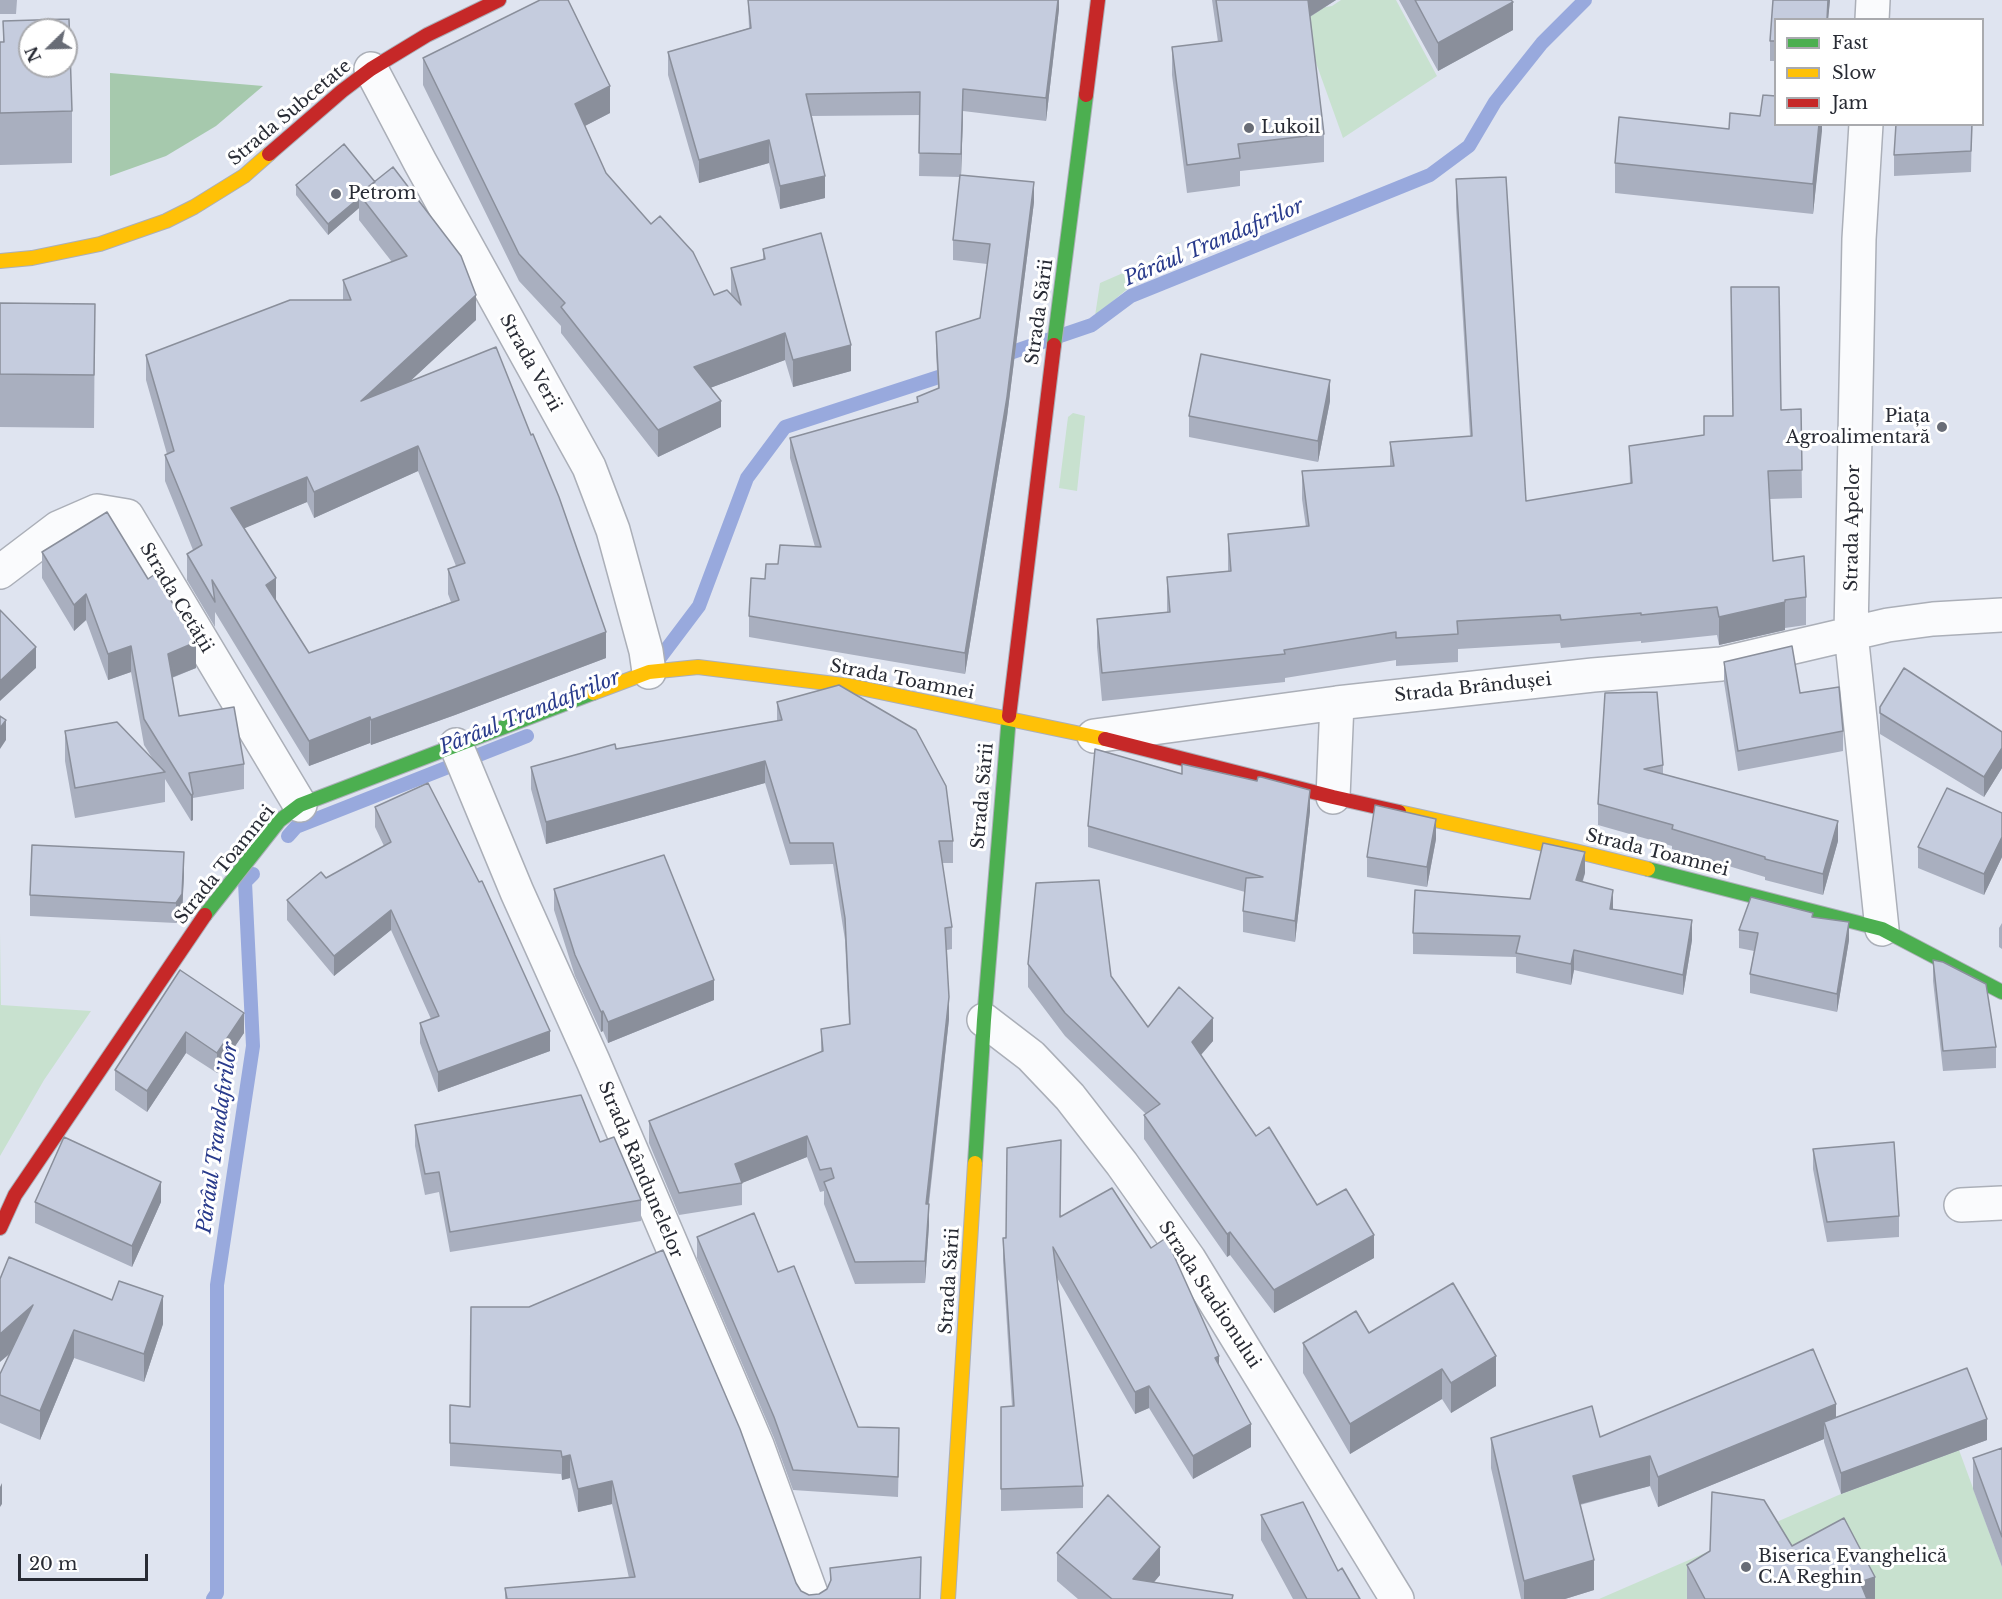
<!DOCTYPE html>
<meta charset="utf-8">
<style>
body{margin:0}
#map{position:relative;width:2002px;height:1599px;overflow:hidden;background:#dfe4f0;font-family:"Libre Baskerville",serif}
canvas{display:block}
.legend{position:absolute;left:1774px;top:18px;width:210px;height:108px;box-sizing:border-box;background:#fff;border:2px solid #a9aaae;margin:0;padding:8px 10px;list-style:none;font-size:18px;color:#282b34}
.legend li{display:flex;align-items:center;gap:12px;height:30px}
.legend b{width:30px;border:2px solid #a9aaae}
.north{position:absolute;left:18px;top:18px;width:60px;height:60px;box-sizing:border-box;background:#fff;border:2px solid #a9aaae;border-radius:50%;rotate:247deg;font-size:16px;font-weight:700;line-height:24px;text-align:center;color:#282b34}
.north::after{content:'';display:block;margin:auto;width:21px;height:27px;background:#686c76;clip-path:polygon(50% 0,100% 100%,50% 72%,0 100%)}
.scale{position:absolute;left:18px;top:1554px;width:130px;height:27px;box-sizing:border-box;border:3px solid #282b34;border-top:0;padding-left:8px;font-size:18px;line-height:21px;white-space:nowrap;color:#282b34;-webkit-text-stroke:4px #fff;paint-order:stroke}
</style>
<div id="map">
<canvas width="2002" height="1599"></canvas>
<ul class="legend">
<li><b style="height:8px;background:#4caf50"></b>Fast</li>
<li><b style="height:8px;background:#ffc107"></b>Slow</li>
<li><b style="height:8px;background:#c62828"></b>Jam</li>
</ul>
<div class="north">N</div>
<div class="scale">20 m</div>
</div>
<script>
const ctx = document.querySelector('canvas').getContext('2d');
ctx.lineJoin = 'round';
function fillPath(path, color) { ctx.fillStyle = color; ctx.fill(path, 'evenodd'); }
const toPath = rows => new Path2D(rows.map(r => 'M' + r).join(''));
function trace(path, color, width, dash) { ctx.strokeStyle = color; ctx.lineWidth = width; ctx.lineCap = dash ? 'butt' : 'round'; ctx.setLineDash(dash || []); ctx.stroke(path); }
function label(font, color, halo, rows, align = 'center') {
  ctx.font = font + ' "Libre Baskerville",serif'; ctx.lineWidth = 6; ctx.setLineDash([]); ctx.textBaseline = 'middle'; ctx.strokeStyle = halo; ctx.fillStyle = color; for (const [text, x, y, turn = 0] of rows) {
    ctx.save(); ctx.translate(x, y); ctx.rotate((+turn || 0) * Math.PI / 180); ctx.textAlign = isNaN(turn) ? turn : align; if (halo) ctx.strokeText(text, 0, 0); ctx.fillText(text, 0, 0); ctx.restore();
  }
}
fillPath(toPath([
 [1341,0,1396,0,1437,76,1343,138,1315,60,1307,10,1332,6],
 [1178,249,1183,259,1144,275,1095,316,1100,283],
 [1073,413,1085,416,1077,491,1059,488,1068,417],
 [0,933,1,1005,91,1011,44,1080,0,1156],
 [1959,1450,2002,1567,2002,1599,1599,1599,1841,1494]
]), '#c8e1cf');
fillPath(toPath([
 [110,73,263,86,216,126,166,156,110,176]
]), '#a6c9ad');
trace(toPath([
 [998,357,1092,325,1131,296,1430,175,1469,146,1495,102,1542,43,1585,0],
 [653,667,699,606,747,478,785,427,954,372],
 [288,836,296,827,527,736],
 [213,1599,217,1593,217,1285,253,1046,245,882,253,874]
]), '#98a9dd', 14);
const street = toPath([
 [1872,20,1873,0],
 [371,69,420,162,589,467,613,530,646,651,649,672],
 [1866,124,1859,239,1851,633,1882,929],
 [0,572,58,528,97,511,127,516,300,805],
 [1094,736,1337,703,1593,675,1721,664,1888,625,1933,619,2002,615],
 [456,745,517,892,593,1061,757,1445,813,1599],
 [1333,797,1337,703],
 [984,1020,1031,1056,1070,1097,1122,1164,1189,1259,1397,1599],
 [1961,1205,2002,1203]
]);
const fast = toPath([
 [1054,345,1086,95],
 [1648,869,1882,929,2002,992],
 [205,915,279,821,300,805,593,693],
 [975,1163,984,1020,1009,716]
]);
const slow = toPath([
 [0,261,32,258,100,244,166,221,194,207,244,176,269,154],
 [593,693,649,672,698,667,851,686,1105,739],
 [1399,812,1575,851,1648,869],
 [948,1599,975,1163]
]);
const jam = toPath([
 [1086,95,1098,0],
 [269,154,342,91,371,69,427,35,499,0],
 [1009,716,1054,345],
 [1105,739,1333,797,1399,812],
 [0,1228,15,1195,205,915]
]);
trace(street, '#abafb8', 36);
trace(fast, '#abafb8', 16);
trace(slow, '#abafb8', 16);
trace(jam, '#abafb8', 16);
trace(street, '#fafbfd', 33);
trace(fast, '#4caf50', 14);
trace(slow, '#ffc107', 14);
trace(jam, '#c62828', 14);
fillPath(toPath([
 [0,0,17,0,16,14,0,14],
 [748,0,1059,0,1059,9,1046,121,963,111,961,175,1034,202,1007,417,965,674,749,637,749,616,765,579,778,564,815,547,790,458,790,438,917,402,917,397,938,389,936,352,936,332,980,318,987,264,953,260,953,240,960,177,919,176,920,115,812,116,825,198,780,209,769,163,699,183,668,75,668,52,749,28],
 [1212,0,1336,0,1310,17,1324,134,1324,162,1240,171,1240,186,1187,193,1172,75,1172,47,1218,42],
 [1399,0,1511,0,1513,30,1438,71],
 [1773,0,1830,0,1828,20,1776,20,1776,61,1770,61,1770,41],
 [3,21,72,111,72,163,0,165,0,42,3,42],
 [423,58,610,113,585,126,606,173,714,295,731,293,731,268,763,260,763,249,851,371,793,387,785,360,710,388,721,427,658,457,561,333,561,326,519,281,423,85],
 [1760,116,1822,124,1813,214,1615,193,1615,163,1729,129],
 [1972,124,1971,172,1894,176,1894,155],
 [344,144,476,320,409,382,606,658,455,715,371,745,370,743,309,766,215,612,215,627,187,580,187,554,193,550,165,481,165,455,167,454,146,380,146,355,343,300,343,280,392,262,359,220,359,208,328,235,296,195,296,185],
 [418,471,456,566,448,569,448,594,451,602,309,653,276,601,244,528,307,502,314,518],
 [1456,179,1526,501,1630,484,1629,446,1704,435,1733,416,1731,287,1781,410,1801,409,1802,498,1770,499,1773,561,1806,597,1806,625,1785,628,1785,630,1719,645,1717,635,1641,643,1641,641,1561,648,1560,643,1458,649,1458,662,1396,666,1396,660,1285,678,1285,682,1102,701,1097,647,1097,619,1167,612,1167,577,1228,571,1228,534,1306,527,1302,499,1302,471,1390,466,1390,442,1470,436,1456,207],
 [0,303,95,304,94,428,0,427],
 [1330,401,1318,462,1189,437,1189,416],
 [42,552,196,668,172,678,179,716,244,764,244,789,193,798,193,820,191,821,165,779,165,802,75,818,65,761,65,731,154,761,144,745,131,672,108,680,86,620,74,631,42,578],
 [1724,662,1800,693,1843,731,1843,751,1738,771,1724,682],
 [1605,693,1663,765,1663,774,1838,841,1823,895,1765,880,1765,877,1672,849,1672,846,1598,825,1598,804],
 [777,702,953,841,953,863,942,863,952,927,952,949,947,950,949,1019,929,1204,929,1225,925,1283,855,1284,824,1204,824,1191,820,1192,807,1157,742,1183,742,1205,679,1215,649,1143,649,1121,821,1052,821,1029,849,1024,845,940,833,864,790,865,765,783,546,844,531,789,531,767,616,749,777,721],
 [1880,707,2002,732,2002,768,1984,797,1880,734],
 [375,807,550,1051,438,1092,420,1043,420,1023,431,1019,391,930,334,976,287,920,287,900,384,846,375,827],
 [1310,811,1295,942,1243,932,1243,911,1245,892,1088,847,1088,826],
 [2002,813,2002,857,1984,895,1918,868,1918,847],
 [1436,839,1427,887,1367,877,1367,857],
 [184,873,182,915,176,923,30,916,30,895],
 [1585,873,1583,881,1613,909,1692,940,1683,995,1574,970,1571,985,1516,973,1516,957,1413,954,1413,933,1530,899],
 [554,889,714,1000,608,1043,603,1031,601,1032,575,976,554,910],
 [1813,917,1849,940,1837,1012,1750,993,1750,974,1754,951,1739,948,1739,930],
 [2002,923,2002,949,1999,947,1999,928],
 [1933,960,1996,1047,1996,1068,1943,1071,1933,981],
 [1028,964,1111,976,1148,1027,1213,1041,1201,1055,1256,1136,1317,1205,1374,1258,1274,1313,1230,1255,1227,1257,1144,1139,1144,1115,1146,1114,1065,1036,1028,987],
 [180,970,244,1033,217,1073,186,1053,147,1112,115,1090,115,1070],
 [415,1125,600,1142,641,1200,641,1221,450,1252,439,1192,425,1195,415,1146],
 [1813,1149,1899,1216,1899,1237,1827,1242,1813,1169],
 [35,1202,161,1202,132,1267,35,1223],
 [1060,1217,1219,1366,1251,1447,1193,1479,1149,1408,1135,1414,1056,1276,1083,1486,1083,1508,1001,1511,1001,1407,1012,1407,1003,1261,1003,1238],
 [697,1237,778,1272,858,1427,899,1449,898,1497,793,1490,774,1438,697,1258],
 [0,1279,112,1300,163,1324,144,1382,74,1358,40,1440,0,1423,0,1374,10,1353],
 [471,1307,796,1583,801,1591,809,1595,819,1594,827,1589,830,1583,830,1568,921,1580,920,1599,505,1599,505,1588,629,1578,612,1504,578,1512,570,1478,562,1480,561,1474,450,1466,450,1405,470,1407],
 [1369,1333,1496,1386,1451,1413,1442,1399,1350,1454,1303,1373,1303,1343],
 [1836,1417,1987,1440,1841,1494,1824,1442,1824,1439,1658,1507,1650,1486,1580,1505,1594,1590,1565,1599,1521,1599,1491,1468,1491,1438,1600,1437],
 [2002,1448,2002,1567,1973,1489,1973,1458],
 [1261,1515,1338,1571,1360,1599,1293,1599,1261,1540],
 [1792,1546,1875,1599,1687,1599,1687,1565],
 [1057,1553,1160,1575,1153,1583,1233,1599,1078,1599,1057,1581]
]), '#a9afbf');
fillPath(toPath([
 [1058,0,1059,0,1059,9,1046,121,1046,98],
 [1306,0,1336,0,1306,19],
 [1828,0,1830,0,1828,20,1827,20],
 [1513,2,1513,30,1438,71,1438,43],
 [610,86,610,113,575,131,575,104],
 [963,89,963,111,961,177,961,154],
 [1819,124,1822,124,1822,131,1813,214,1813,184],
 [769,140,769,163,699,183,699,160],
 [825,176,825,198,780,209,780,186],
 [1034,182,1034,202,1007,417,965,674,965,653],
 [359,198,359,208,328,235,328,224],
 [476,295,476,320,361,427,361,401],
 [785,333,785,360,694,394,694,367],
 [851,345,851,371,793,387,793,360],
 [1330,380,1330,401,1318,462,1318,441],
 [721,401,721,427,658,457,658,430],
 [418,446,418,471,314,518,314,492],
 [307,477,307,502,231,534,231,508],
 [276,578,276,604,266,585],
 [86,594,86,620,74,631,74,605],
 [1785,602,1785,630,1719,645,1719,617],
 [606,632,606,658,455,715,371,745,371,720],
 [196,642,196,668,168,679,168,654],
 [131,646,131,672,108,680,108,654],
 [36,647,36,668,0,701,0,681],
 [370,717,370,743,309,766,309,741],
 [6,720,6,740,0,749,0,728],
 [2002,748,2002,768,1984,797,1984,777],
 [765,761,765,783,546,844,546,822],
 [1310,790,1310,811,1295,942,1295,921],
 [193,794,193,820,191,821,191,795],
 [1436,819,1436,839,1427,887,1427,867],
 [1838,821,1838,841,1823,895,1823,874],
 [2002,837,2002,857,1984,895,1984,874],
 [184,852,184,873,182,915,176,923,176,903],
 [1585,852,1585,873,1576,900,1576,880],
 [1613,890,1613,910,1610,909],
 [391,910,391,930,334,976,334,956],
 [1692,920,1692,940,1683,995,1683,975],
 [1849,922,1849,940,1837,1012,1837,994],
 [1574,950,1574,970,1571,985,1571,964],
 [714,980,714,1000,608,1043,608,1022],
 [949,997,949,1019,926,1225,926,1204],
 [603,1011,603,1031,601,1032,601,1012],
 [244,1013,244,1033,217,1073,217,1053],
 [1213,1018,1213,1041,1192,1065,1192,1042],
 [550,1031,550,1051,438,1092,438,1072],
 [186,1032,186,1053,147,1112,147,1091],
 [807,1136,807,1157,742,1183,735,1164],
 [161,1182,161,1202,132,1267,132,1246],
 [929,1204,929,1225,925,1283,925,1261],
 [1230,1232,1230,1255,1227,1257,1227,1234],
 [1374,1235,1374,1258,1274,1313,1274,1290],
 [163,1296,163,1324,144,1382,144,1354],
 [33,1305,33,1334,0,1362,0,1334],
 [74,1330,74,1358,40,1440,40,1411],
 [1219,1356,1219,1379,1215,1358],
 [1496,1356,1496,1386,1451,1413,1451,1383],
 [1442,1369,1442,1399,1350,1454,1350,1424],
 [1149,1386,1149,1408,1135,1414,1135,1392],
 [1836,1404,1836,1434,1824,1422,1824,1439,1658,1507,1658,1477],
 [1987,1419,1987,1440,1841,1494,1841,1473],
 [1251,1424,1251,1447,1193,1479,1193,1456],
 [570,1455,570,1478,562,1480,562,1457],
 [1650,1456,1650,1486,1573,1506,1573,1476],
 [612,1481,612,1504,578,1512,578,1489],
 [2,1483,2,1504,0,1507,0,1487],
 [1160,1547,1160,1575,1140,1599,1133,1579],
 [1594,1560,1594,1590,1565,1599,1524,1599,1524,1581],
 [1875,1577,1875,1599,1860,1599,1860,1582]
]), '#8a8f9b');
const building = toPath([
 [540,0,568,0,610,86,575,104,606,173,651,224,660,216,693,252,714,295,727,290,741,305,731,268,765,259,763,249,821,233,851,345,793,360,785,333,694,367,721,401,658,430,561,307,565,303,519,254,423,58,540,0],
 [748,0,1058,0,1046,98,963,89,961,154,919,153,920,92,806,94,825,176,780,186,769,140,699,160,668,52,751,28,748,0],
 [1216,0,1308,0,1324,134,1238,144,1240,158,1187,165,1172,47,1222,41,1216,0],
 [1415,0,1511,0,1513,2,1438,43,1415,0],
 [1773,0,1828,0,1827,20,1776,20,1776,41,1770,41,1773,0],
 [69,19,72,111,0,113,0,42,4,42,3,21,69,19],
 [30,30,66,30,66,66,30,66,30,30],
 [1763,95,1776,96,1776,124,1819,124,1813,184,1615,163,1619,117,1729,129,1730,113,1760,116,1763,95],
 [1896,124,1972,124,1971,151,1894,155,1896,124],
 [344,144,375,182,359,194,359,198,328,224,296,185,344,144],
 [393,167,461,256,476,295,361,401,496,347,531,435,533,434,559,497,606,632,455,689,371,720,370,717,309,741,212,580,215,602,187,554,202,545,165,455,174,451,146,355,290,300,351,300,343,280,407,256,359,194,393,167],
 [418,446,465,563,448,569,459,600,309,653,266,585,276,578,231,508,307,477,314,492,418,446],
 [960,175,1034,182,1007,397,965,653,749,616,751,578,765,579,766,564,778,564,780,545,821,547,790,438,918,402,917,397,939,388,936,332,980,318,990,244,953,240,960,175],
 [1506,177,1526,501,1632,483,1629,446,1704,435,1704,416,1733,416,1731,287,1779,287,1781,410,1801,409,1802,470,1768,471,1773,561,1804,556,1806,597,1785,600,1785,602,1719,617,1717,607,1641,615,1641,613,1561,620,1560,615,1457,621,1458,634,1396,638,1396,632,1284,650,1285,654,1102,673,1097,619,1170,612,1167,577,1231,571,1228,534,1309,526,1302,471,1394,466,1390,442,1472,436,1456,179,1506,177],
 [0,303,95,304,94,375,0,374,0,303],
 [1201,354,1330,380,1318,441,1189,416,1201,354],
 [107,512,148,579,155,574,196,642,168,654,179,716,234,707,244,764,189,773,193,794,191,795,144,719,131,646,108,654,86,594,74,605,42,552,107,512],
 [0,610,36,647,0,681,0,610],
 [1792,646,1800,693,1839,687,1843,731,1738,751,1724,662,1792,646],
 [1904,668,2002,732,2002,748,1984,777,1880,713,1880,707,1904,668],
 [839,685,916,730,946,786,953,841,939,841,952,927,945,928,949,997,926,1204,929,1204,925,1261,855,1262,824,1182,834,1178,831,1168,820,1170,807,1136,735,1164,742,1183,679,1193,649,1121,823,1051,821,1029,850,1024,845,918,833,843,790,843,765,761,546,822,531,767,615,744,616,749,782,720,777,702,839,685],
 [1657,692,1663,765,1644,769,1838,821,1823,874,1765,859,1765,857,1672,829,1673,825,1598,804,1605,693,1657,692],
 [0,716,6,720,0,728,0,716],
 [117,722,165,772,75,788,65,731,117,722],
 [1095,749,1182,774,1182,764,1257,781,1258,777,1261,777,1310,790,1295,921,1243,911,1246,878,1263,877,1088,826,1095,749],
 [428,783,479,882,482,881,550,1031,438,1072,420,1023,439,1016,391,910,334,956,287,900,321,872,326,878,391,842,375,807,428,783],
 [1947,788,2002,813,2002,837,1984,874,1918,847,1947,788],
 [1375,805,1436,819,1427,867,1367,857,1375,805],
 [1543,843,1585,852,1576,880,1613,890,1610,909,1692,920,1683,975,1574,950,1571,964,1516,953,1520,936,1413,933,1415,890,1530,899,1543,843],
 [32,845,184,852,182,894,176,903,30,895,32,845],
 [664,855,714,980,608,1022,603,1011,601,1012,575,955,554,889,664,855],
 [1099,880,1111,976,1148,1027,1179,987,1213,1018,1192,1042,1256,1136,1269,1127,1317,1205,1346,1189,1374,1235,1274,1290,1230,1232,1227,1234,1144,1115,1160,1104,1065,1013,1028,964,1036,883,1099,880],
 [1751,897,1813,913,1812,917,1849,922,1837,994,1750,974,1758,933,1739,930,1751,897],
 [1933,960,1943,962,1986,984,1996,1047,1943,1051,1933,960],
 [180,970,244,1013,217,1053,186,1032,147,1091,115,1070,180,970],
 [581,1095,600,1142,614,1137,641,1200,450,1232,439,1172,425,1174,415,1125,581,1095],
 [64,1137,161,1182,132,1246,35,1202,64,1137],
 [1061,1140,1060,1217,1112,1188,1151,1248,1166,1238,1219,1356,1215,1358,1251,1424,1193,1456,1149,1386,1135,1392,1053,1247,1083,1486,1001,1489,1001,1407,1014,1406,1003,1238,1006,1238,1007,1148,1061,1140],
 [1894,1142,1899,1216,1827,1222,1813,1149,1894,1142],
 [754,1213,778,1272,794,1266,858,1427,899,1428,898,1477,793,1470,774,1417,697,1237,754,1213],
 [663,1250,740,1429,796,1583,801,1591,809,1595,819,1594,827,1589,831,1580,830,1568,921,1557,920,1599,507,1599,505,1588,635,1577,612,1481,578,1489,570,1455,562,1457,561,1451,450,1443,450,1405,470,1407,471,1307,529,1307,663,1250],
 [9,1257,112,1300,119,1281,163,1296,144,1354,74,1330,40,1411,0,1395,0,1374,33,1305,0,1334,0,1279,9,1257],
 [1453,1283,1496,1356,1451,1383,1442,1369,1350,1424,1303,1343,1356,1311,1369,1333,1453,1283],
 [1813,1349,1836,1404,1658,1477,1650,1456,1573,1476,1594,1560,1524,1581,1491,1438,1592,1406,1600,1437,1813,1349],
 [1967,1368,1987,1419,1841,1473,1824,1422,1967,1368],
 [2002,1448,2002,1537,1973,1458,2002,1448],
 [1712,1492,1764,1500,1792,1546,1844,1518,1875,1577,1860,1582,1867,1599,1705,1599,1687,1565,1710,1551,1712,1492],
 [1108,1495,1160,1547,1133,1579,1233,1595,1232,1599,1112,1599,1057,1553,1108,1495],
 [1303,1502,1338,1571,1342,1568,1360,1599,1307,1599,1261,1515,1303,1502]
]);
fillPath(building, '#c5ccde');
trace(building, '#8a8f9b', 1.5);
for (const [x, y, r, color] of [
 [1249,128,6,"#686c76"],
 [336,194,6,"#686c76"],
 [1942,427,6,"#686c76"],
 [1746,1567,6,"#686c76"]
]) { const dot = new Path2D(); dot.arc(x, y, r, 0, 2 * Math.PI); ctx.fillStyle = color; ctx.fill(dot); trace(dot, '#fff', 2); }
label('18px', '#282b34', '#fff', [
 ["Strada Subcetate",290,113,-40],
 ["Strada Sării",1040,312,-82],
 ["Strada Verii",530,363,61],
 ["Strada Apelor",1853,528,-89],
 ["Strada Cetății",176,598,59],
 ["Strada Toamnei",902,680,11],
 ["Strada Brândușei",1473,688,-6],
 ["Strada Sării",983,796,-85],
 ["Strada Toamnei",1657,853,14],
 ["Strada Toamnei",225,865,-51],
 ["Strada Rândunelelor",640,1170,67],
 ["Strada Sării",950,1281,-86],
 ["Strada Stadionului",1209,1295,57]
]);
label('18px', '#282b34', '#fff', [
 ["Lukoil",1261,128],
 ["Petrom",348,194],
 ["Piața",1930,417,"right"],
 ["Agroalimentară",1930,438,"right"],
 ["Biserica Evanghelică",1758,1557],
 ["C.A Reghin",1758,1578]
], 'left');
label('italic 20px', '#293b8c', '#fff', [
 ["Pârâul Trandafirilor",1214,243,-23],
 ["Pârâul Trandafirilor",530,713,-22],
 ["Pârâul Trandafirilor",218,1138,-82]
]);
</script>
